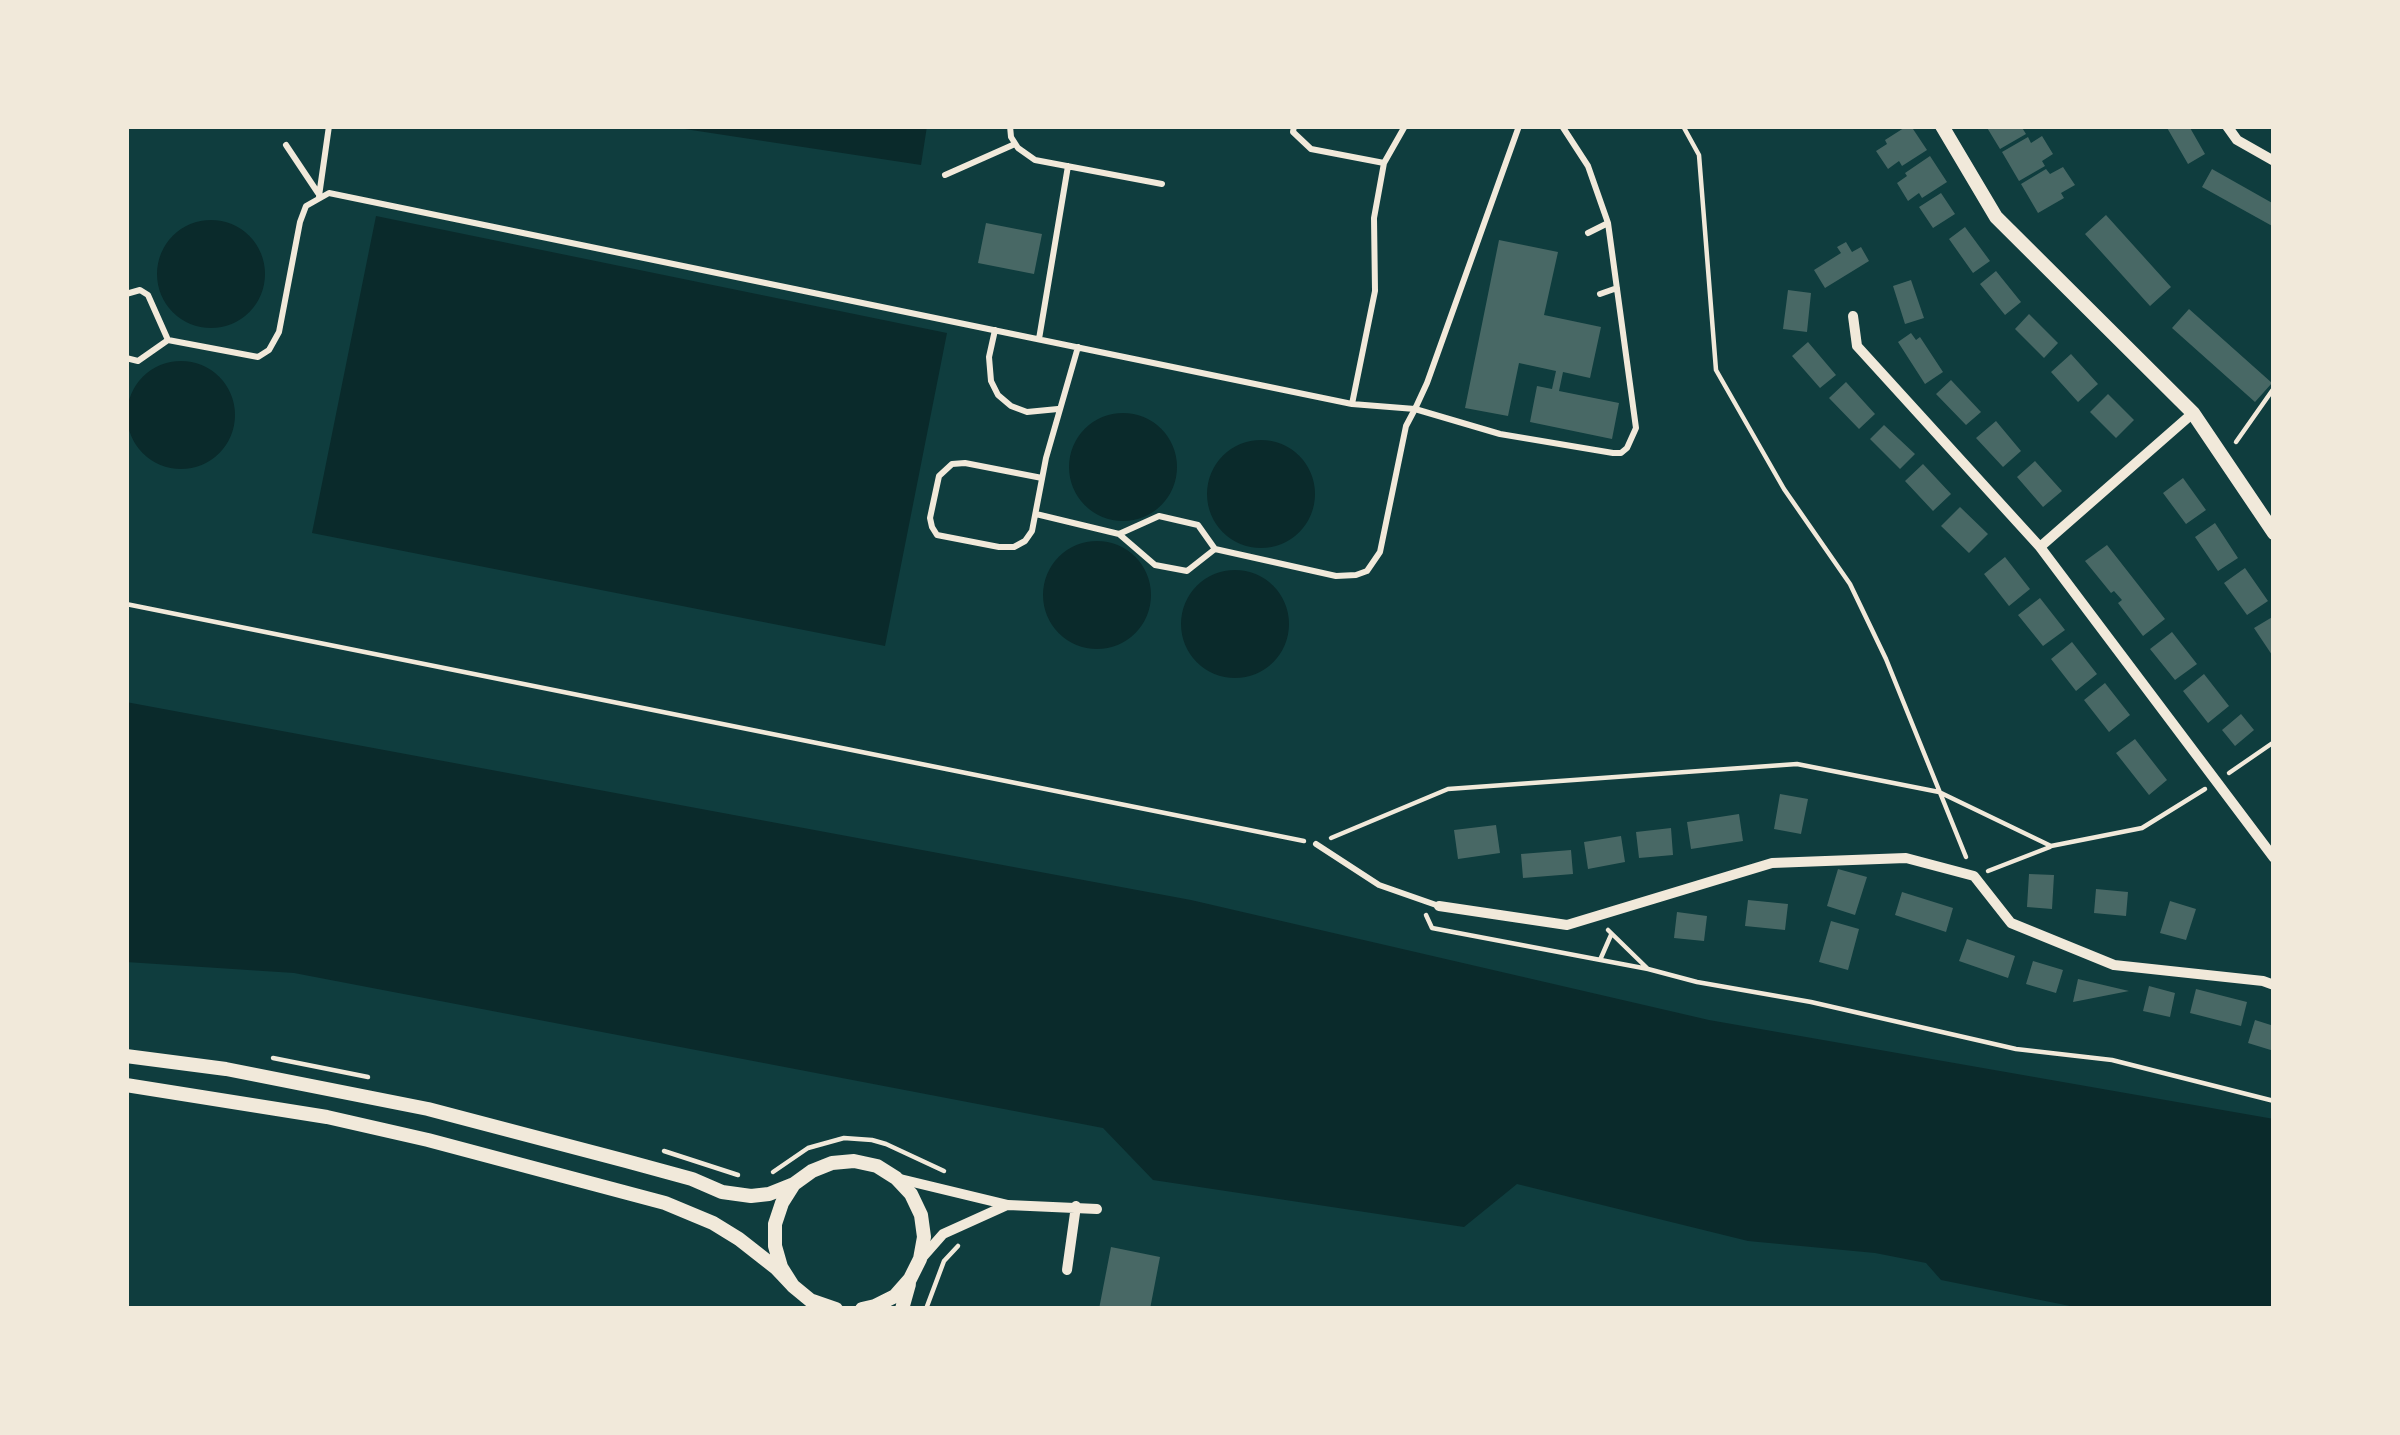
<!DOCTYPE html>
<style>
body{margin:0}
#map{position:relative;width:2400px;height:1435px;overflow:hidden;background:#0f3d3e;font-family:Lato,sans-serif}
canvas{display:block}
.frame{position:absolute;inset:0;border:129px solid #f1e9da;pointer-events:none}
</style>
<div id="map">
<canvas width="2400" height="1435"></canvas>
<div class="frame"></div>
</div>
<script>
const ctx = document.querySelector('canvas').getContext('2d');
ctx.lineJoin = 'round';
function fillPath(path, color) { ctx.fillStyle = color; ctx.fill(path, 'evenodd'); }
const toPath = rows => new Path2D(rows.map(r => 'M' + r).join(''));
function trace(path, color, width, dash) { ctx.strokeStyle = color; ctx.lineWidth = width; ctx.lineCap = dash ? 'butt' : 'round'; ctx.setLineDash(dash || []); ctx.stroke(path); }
fillPath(toPath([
 [665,126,927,126,921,165],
 [376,216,947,333,885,646,312,533],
 '157 274a54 54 0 1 1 108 0a54 54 0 1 1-108 0Z',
 '127 415a54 54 0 1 1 108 0a54 54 0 1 1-108 0Z',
 '1069 467a54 54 0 1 1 108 0a54 54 0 1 1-108 0Z',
 '1207 494a54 54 0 1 1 108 0a54 54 0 1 1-108 0Z',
 '1043 595a54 54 0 1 1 108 0a54 54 0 1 1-108 0Z',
 '1181 624a54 54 0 1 1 108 0a54 54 0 1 1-108 0Z',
 [126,702,1191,900,1709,1020,2274,1119,2274,1309,2085,1309,1941,1280,1926,1263,1875,1253,1748,1241,1517,1184,1464,1227,1153,1180,1103,1128,294,973,126,962]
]), '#0a2a2b');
fillPath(toPath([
 [1907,126,1911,126,1927,150,1902,166,1899,161,1888,169,1876,151,1887,144,1885,140],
 [1986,126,2021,126,2026,134,2000,149],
 [2166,126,2189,126,2205,154,2188,164],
 [2042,136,2053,154,2042,161,2045,166,2019,181,2002,152,2028,137,2031,143],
 [1930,156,1947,182,1922,198,1919,193,1908,201,1897,183,1907,176,1905,173],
 [2063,167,2075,185,2061,193,2064,198,2038,213,2021,184,2046,169,2050,174],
 [2212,169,2274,204,2274,227,2202,187],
 [1941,193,1955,214,1933,228,1919,207],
 [2106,215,2171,287,2150,306,2085,234],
 [986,223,1042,234,1034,274,978,263],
 [1965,227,1990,261,1973,273,1949,239],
 [1499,240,1558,252,1544,315,1601,327,1590,378,1563,372,1559,391,1619,403,1612,439,1530,422,1537,386,1552,389,1556,371,1519,363,1508,416,1465,408],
 [1846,242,1852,252,1861,247,1869,261,1825,288,1814,270,1841,253,1837,247],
 [1996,271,2021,302,2005,315,1980,284],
 [1911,280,1924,318,1905,324,1893,286],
 [1788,290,1811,293,1807,332,1783,329],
 [2189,309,2272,383,2255,402,2172,328],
 [2029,314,2058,343,2044,358,2015,329],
 [1911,333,1916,340,1920,337,1943,372,1925,384,1898,342],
 [1808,342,1836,375,1820,388,1792,356],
 [2071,354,2098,384,2078,402,2051,372],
 [1951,380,1981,412,1966,425,1936,394],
 [1846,382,1875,414,1859,429,1829,398],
 [2108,394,2134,420,2116,438,2090,412],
 [1996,421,2021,451,2003,467,1976,438],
 [1884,425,1915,454,1900,469,1870,439],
 [2035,461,2062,491,2043,507,2017,477],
 [1923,464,1951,494,1933,511,1905,481],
 [2183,478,2206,510,2186,524,2163,493],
 [1960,507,1988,534,1969,553,1941,526],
 [2215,523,2238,558,2218,571,2195,537],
 [2107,545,2165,619,2143,636,2118,603,2122,600,2114,591,2111,593,2085,561],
 [2005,557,2030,589,2009,606,1984,574],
 [2245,568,2268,601,2247,615,2224,583],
 [2040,598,2065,630,2043,646,2018,615],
 [2274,616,2274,658,2254,628],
 [2172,632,2197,664,2175,680,2150,649],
 [2072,642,2097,674,2076,691,2051,659],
 [2204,674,2229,706,2208,723,2183,691],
 [2105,683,2130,715,2109,732,2084,700],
 [2241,714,2254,730,2235,746,2222,730],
 [2135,739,2167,780,2149,795,2116,753],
 [1780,794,1808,799,1801,834,1774,829],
 [1739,814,1743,841,1691,849,1687,822],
 [1496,825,1500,853,1458,859,1454,830],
 [1671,828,1673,855,1639,858,1636,832],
 [1621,836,1625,862,1588,869,1584,842],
 [1571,850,1573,874,1523,878,1521,854],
 [1838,869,1867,877,1855,915,1827,906],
 [2029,874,2054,875,2052,909,2027,907],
 [2096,889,2128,892,2126,916,2094,913],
 [1902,892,1953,908,1946,932,1895,915],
 [1748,900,1788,904,1785,930,1745,926],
 [2170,901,2196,909,2186,940,2160,933],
 [1677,912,1707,916,1704,941,1674,938],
 [1831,921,1859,929,1848,970,1819,962],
 [1967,939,2015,956,2008,978,1959,961],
 [2033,961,2063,970,2056,993,2026,984],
 [2078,979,2129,991,2073,1002],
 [2149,986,2175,993,2170,1017,2143,1011],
 [2196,989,2247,1002,2241,1026,2190,1013],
 [2255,1020,2274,1026,2274,1051,2248,1043],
 [1111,1247,1160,1257,1150,1309,1099,1309]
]), '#486865');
trace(toPath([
 [1683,126,1699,155,1716,370,1784,489,1850,584,1886,659,1966,857],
 [2236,442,2274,388],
 [126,604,1304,841],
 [2229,773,2274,742],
 [1331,838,1448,789,1797,764,1939,792,2051,846,2142,828,2205,789],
 [1988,871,2050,847],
 [1426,915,1432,928,1648,969],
 [1608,930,1648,969,1697,982,1811,1002,2016,1049,2112,1060,2274,1101],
 [1600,960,1611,935],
 [273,1058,368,1077],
 [664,1151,738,1175],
 [773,1172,808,1148,844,1138,872,1140,886,1144,944,1171],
 [926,1309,944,1261,958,1246]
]), '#f1e9da', 4.5);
trace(toPath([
 [1010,126,1011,137,1018,148,1035,160,1162,184],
 [1294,126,1293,132,1311,149,1384,163],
 [286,145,318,193],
 [945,175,1015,144],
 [319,196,329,126],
 [1588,233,1608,223],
 [126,294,140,290,148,295,168,340],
 [1600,294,1617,288],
 [995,330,989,357,991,381,998,395,1011,406,1027,412,1058,409],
 [1039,339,1068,166],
 [126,358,138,361,168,340,258,357,269,350,279,332,300,222,306,206,329,193,1352,404,1415,409,1427,383,1519,126],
 [1352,404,1375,291,1374,218,1384,163,1405,126],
 [1042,478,965,463,952,464,939,476,930,518,932,527,937,535,999,547,1014,547,1025,541,1032,531,1046,458,1078,347],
 [1036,514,1119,534,1155,565,1187,571,1215,549],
 [1119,534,1159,516,1198,525,1215,549,1336,576,1356,575,1367,571,1380,552,1406,426,1415,409,1500,434,1613,453,1621,453,1627,448,1636,428,1608,223,1588,166,1562,126],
 [1316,844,1379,885,1439,906]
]), '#f1e9da', 6);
trace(toPath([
 [2227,126,2237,140,2274,161],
 [1853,316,1857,346,2040,547,2274,858],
 [2040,547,2193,413],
 [1439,906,1567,925,1772,863,1906,858,1974,876,2011,923,2114,965,2263,981,2274,985],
 [896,1178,1008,1205,1097,1209],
 [921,1259,943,1234,1005,1206],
 [1067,1270,1076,1206]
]), '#f1e9da', 10);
trace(toPath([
 [1942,126,1996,217,2193,413,2274,533],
 [126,1056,226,1069,428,1109,626,1161,692,1179,722,1192,751,1196,769,1194,794,1184],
 [126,1085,327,1117,428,1140,665,1203,713,1223,739,1239,776,1268,793,1286],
 [836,1309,810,1300,793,1286,781,1267,775,1246,775,1224,782,1203,794,1184,812,1171,832,1163,854,1161,877,1166,896,1178,911,1194,921,1215,924,1237,920,1259,910,1279,895,1296,875,1306,862,1309],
 [902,1309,909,1284]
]), '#f1e9da', 14);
</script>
